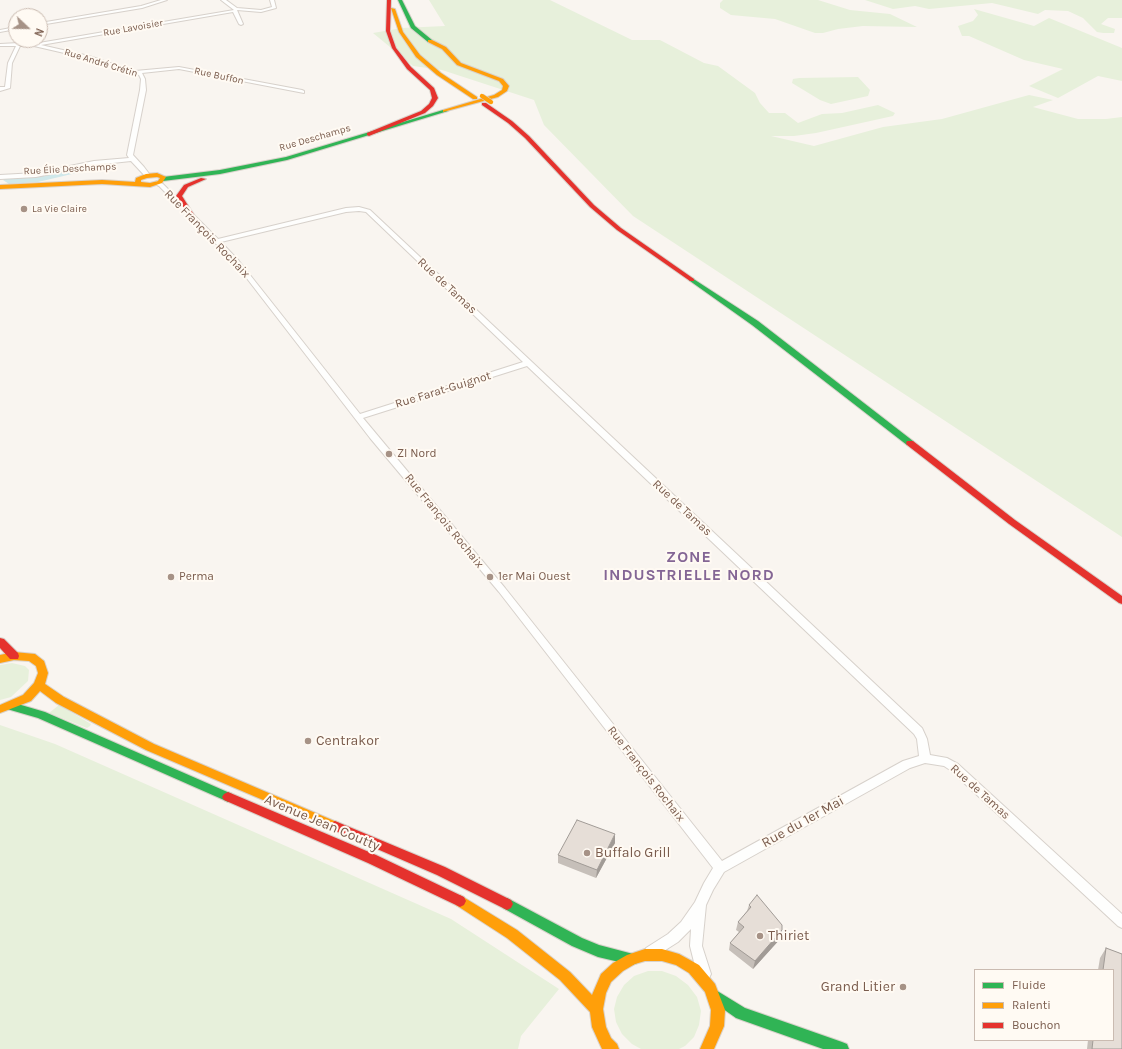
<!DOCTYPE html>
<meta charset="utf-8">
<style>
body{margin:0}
#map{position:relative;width:1122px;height:1049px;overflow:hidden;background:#f9f5f0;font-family:Karla,sans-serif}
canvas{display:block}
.legend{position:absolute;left:974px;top:969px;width:140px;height:72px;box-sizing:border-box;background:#fffaf3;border:1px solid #cabbb1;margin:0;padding:5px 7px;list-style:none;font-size:12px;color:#7a5c4d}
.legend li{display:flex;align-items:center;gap:8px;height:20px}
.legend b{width:20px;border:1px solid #cabbb1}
.north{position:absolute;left:8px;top:8px;width:40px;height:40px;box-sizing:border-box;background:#fffaf3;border:1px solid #cabbb1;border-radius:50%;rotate:112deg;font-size:11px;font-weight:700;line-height:16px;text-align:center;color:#7a5c4d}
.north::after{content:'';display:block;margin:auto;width:14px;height:18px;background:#a69286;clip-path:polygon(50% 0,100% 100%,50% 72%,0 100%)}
</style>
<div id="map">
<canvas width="1122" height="1049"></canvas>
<ul class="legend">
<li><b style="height:5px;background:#30b455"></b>Fluide</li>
<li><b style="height:5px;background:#ff9f0a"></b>Ralenti</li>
<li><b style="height:5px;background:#e5322d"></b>Bouchon</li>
</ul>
<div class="north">N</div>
</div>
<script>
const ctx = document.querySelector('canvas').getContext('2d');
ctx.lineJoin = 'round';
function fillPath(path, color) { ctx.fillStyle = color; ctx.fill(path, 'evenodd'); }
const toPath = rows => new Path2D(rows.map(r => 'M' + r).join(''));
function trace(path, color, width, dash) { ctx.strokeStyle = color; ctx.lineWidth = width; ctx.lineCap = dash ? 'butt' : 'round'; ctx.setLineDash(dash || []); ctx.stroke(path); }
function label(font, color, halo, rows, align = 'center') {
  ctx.font = font + ' Karla,sans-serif'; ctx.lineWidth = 4; ctx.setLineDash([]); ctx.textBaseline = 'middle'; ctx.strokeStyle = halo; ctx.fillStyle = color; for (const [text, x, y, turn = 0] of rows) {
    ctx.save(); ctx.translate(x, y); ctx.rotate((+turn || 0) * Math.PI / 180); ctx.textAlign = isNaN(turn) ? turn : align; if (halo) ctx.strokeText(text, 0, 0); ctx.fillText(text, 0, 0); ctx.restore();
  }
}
fillPath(toPath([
 [429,0,550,0,632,40,660,40,704,63,718,66,755,93,760,103,769,113,785,113,798,123,822,114,842,113,878,105,895,113,893,116,816,133,794,136,771,136,814,146,883,127,942,119,1029,95,1053,100,1033,107,1078,119,1106,119,1122,117,1122,537,633,216,544,125,534,100,442,70,413,66,373,33,402,28,445,26],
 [723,0,818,0,850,10,890,14,917,27,863,26,838,29,823,33,815,33,775,19,731,15,720,8,720,3],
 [865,0,1122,0,1122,18,1108,18,1101,24,1115,29,1114,33,1103,33,1097,32,1083,18,1068,11,1045,10,1038,14,992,3,929,9,915,6,893,9],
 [974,9,1034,26,1049,18,1122,48,1122,81,1098,76,1058,98,1029,86,1063,69,1024,60,969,36,962,36,958,26,973,21,978,15],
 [858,77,870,90,868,96,831,104,820,100,792,83,793,79,799,78],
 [12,663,25,666,29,670,28,681,11,697,0,700,0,665],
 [59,705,91,724,90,726,87,728,49,713],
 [0,725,55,744,451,919,559,989,521,1036,518,1049,0,1049],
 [648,971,662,971,676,976,688,985,697,997,701,1011,699,1025,694,1037,685,1046,679,1049,641,1049,632,1044,622,1034,616,1022,614,1009,617,997,624,985,634,976]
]), '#e7f0db');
fillPath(toPath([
 [89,162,93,163,95,166,93,169,38,182,9,184,3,180,9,176,38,174,89,162]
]), '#d0e8ea');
const street = toPath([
 [161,0,167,0,142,8,40,25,40,23,141,6,161,0],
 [221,0,226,0,237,8,261,10,272,7,270,0,274,0,276,8,261,12,237,10,243,24,241,25,239,24,233,12,41,45,89,56,135,71,179,67,302,90,304,91,304,93,179,69,142,73,145,79,146,90,133,155,144,167,150,175,149,176,145,176,131,161,94,165,36,177,0,179,0,175,36,173,94,161,129,158,127,155,140,90,141,79,139,75,86,58,34,46,20,46,12,63,10,88,0,91,0,87,5,87,8,63,16,46,0,46,0,44,19,43,37,44,39,43,234,10,221,0],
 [16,27,16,29,0,32,0,30,16,27],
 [157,181,163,184,218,239,346,208,359,207,370,210,922,728,927,739,930,755,947,758,958,764,1122,914,1122,928,1118,926,950,770,944,766,925,763,910,768,724,872,713,890,706,905,702,946,711,974,709,978,704,980,699,978,697,974,690,946,691,929,678,942,656,956,651,958,646,956,645,952,646,948,668,934,681,922,695,902,704,883,713,868,499,592,370,438,235,263,159,186,155,184,154,183,157,181],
 [359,211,366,212,523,362,360,414,239,261,221,242,346,212,359,211],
 [527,366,914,734,917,739,919,756,903,761,722,861,505,588,363,418,527,366]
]);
const fast = toPath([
 [398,0,402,0,415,26,432,40,432,42,428,42,411,28,398,0],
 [443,110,448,111,287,160,220,174,163,181,160,179,163,177,220,170,286,157,443,110],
 [692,278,758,321,913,441,914,443,913,445,907,445,752,325,690,281,689,280,692,278],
 [11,702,45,712,232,794,234,797,232,800,228,802,224,800,38,718,7,709,6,706,7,703,11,702],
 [507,898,582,938,599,945,637,955,638,959,637,963,632,965,598,957,572,946,503,908,501,904,503,900,507,898],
 [714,989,745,1008,842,1042,847,1044,849,1049,823,1049,736,1018,709,999,707,995,709,991,714,989]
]);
const slow = toPath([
 [391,8,395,9,403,32,420,55,441,73,477,97,477,99,473,99,437,75,416,57,399,32,391,8],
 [428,40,432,40,446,47,461,63,503,79,509,86,507,91,498,97,443,112,443,110,494,95,502,90,503,86,499,81,457,65,442,49,428,42,428,40],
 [157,173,166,177,162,183,150,187,102,184,0,189,0,185,102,180,135,182,136,178,146,174,157,173],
 [157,177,160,178,158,181,150,183,141,182,141,180,147,178,157,177],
 [14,652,35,654,44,661,48,673,45,684,64,697,154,744,339,823,341,826,339,829,335,831,331,829,146,750,56,703,40,691,31,701,0,713,0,705,23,695,34,683,38,673,36,666,29,661,14,660,0,663,0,655,14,652],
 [460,895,517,930,570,972,592,995,601,974,613,963,627,955,645,949,662,949,679,954,699,965,715,984,725,1010,724,1026,714,1049,700,1049,710,1026,711,1010,705,992,689,973,676,965,662,961,645,961,635,964,623,971,611,982,606,993,603,1009,606,1027,611,1038,617,1044,619,1049,602,1049,592,1027,590,1012,560,980,507,938,456,905,454,901,456,897,460,895]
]);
const jam = toPath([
 [387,0,391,0,390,31,396,48,411,67,434,88,438,98,433,106,425,113,369,136,367,135,367,133,421,111,429,104,432,98,430,90,407,69,392,48,386,31,387,0],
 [482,103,486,103,512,121,529,136,594,205,621,228,694,279,694,281,690,281,617,230,590,207,525,138,508,123,482,105,482,103],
 [201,178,206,179,188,187,182,196,196,218,193,220,191,219,176,196,184,185,201,178],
 [907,441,913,441,1015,520,1122,596,1122,604,1119,603,1009,524,907,445,906,443,907,441],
 [0,638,4,639,18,653,19,656,18,659,10,659,0,648,0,638],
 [228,792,376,855,464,897,466,901,464,905,460,907,456,905,368,863,224,800,222,797,224,794,228,792],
 [335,821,445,867,511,900,513,904,511,908,507,910,437,875,331,829,329,826,331,823,335,821]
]);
trace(street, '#d7d1cb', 2);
trace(fast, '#d9d2cb', 2);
trace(slow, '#d9d2cb', 2);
trace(jam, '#d9d2cb', 2);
fillPath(street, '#fefefd');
fillPath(fast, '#30b455');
fillPath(slow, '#ff9f0a');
fillPath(jam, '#e5322d');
const slowBridge = toPath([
 [482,96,491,102]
]);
trace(slowBridge, '#dad1cc', 5.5, []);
trace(slowBridge, '#ff9f0a', 4.5);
fillPath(toPath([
 [615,843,596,878,558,863,558,855],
 [749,905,782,930,781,938,753,969,729,950,730,943,739,932,736,930,738,922,747,911],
 [1106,948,1122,954,1122,1049,1087,1049,1088,1040,1113,1040,1113,970,1098,970,1100,958]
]), '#c6bfb9');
fillPath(toPath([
 [615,834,615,843,596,878,597,870],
 [782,930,781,938,753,969,755,961]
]), '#a19b96');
const building = toPath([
 [577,820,615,834,597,870,558,855,577,820],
 [757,895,782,925,782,930,755,961,730,943,744,927,738,922,751,907,749,905,757,895],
 [1106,948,1122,954,1122,1049,1092,1049,1093,1040,1113,1040,1113,970,1103,970,1106,948]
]);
fillPath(building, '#e6ded7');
trace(building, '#a19b96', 1);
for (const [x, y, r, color] of [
 [24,209,4,"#a69286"],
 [389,454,4,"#a69286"],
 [171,577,4,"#a69286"],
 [490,577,4,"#a69286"],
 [308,741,4,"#a69286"],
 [587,853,4,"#a69286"],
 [760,936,4,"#a69286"],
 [903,987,4,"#a69286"]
]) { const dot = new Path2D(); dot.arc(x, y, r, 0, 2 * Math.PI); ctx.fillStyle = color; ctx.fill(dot); trace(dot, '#fffaf3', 1.5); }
label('10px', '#7a5c4d', '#fffaf3', [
 ["Rue Lavoisier",133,28,-10],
 ["Rue André Crétin",101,63,17],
 ["Rue Buffon",219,76,12],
 ["Rue Deschamps",315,138,-16],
 ["Rue Élie Deschamps",70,169,-3]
]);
label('10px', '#7a5c4d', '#fffaf3', [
 ["La Vie Claire",32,209]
], 'left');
label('12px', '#7a5c4d', '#fffaf3', [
 ["Rue François Rochaix",207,234,46],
 ["Rue de Tamas",447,286,43],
 ["Rue Farat-Guignot",443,390,-17],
 ["Rue de Tamas",682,508,43],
 ["Rue François Rochaix",444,521,51],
 ["Rue François Rochaix",646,774,52],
 ["Rue de Tamas",980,792,42]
]);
label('12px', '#7a5c4d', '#fffaf3', [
 ["ZI Nord",397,454],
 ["Perma",179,577],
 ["1er Mai Ouest",498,577]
], 'left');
label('14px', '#7a5c4d', '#fffaf3', [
 ["Centrakor",316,741],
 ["Buffalo Grill",595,853],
 ["Thiriet",768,936],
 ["Grand Litier",895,987,"right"]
], 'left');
label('14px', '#7a5c4d', '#fffaf3', [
 ["Rue du 1er Mai",803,822,-29],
 ["Avenue Jean Coutty",322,823,23]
]);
ctx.letterSpacing = '1px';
label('bold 16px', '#846695', '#fffaf3', [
 ["ZONE",689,557],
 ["INDUSTRIELLE NORD",689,575]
]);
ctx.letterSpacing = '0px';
</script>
